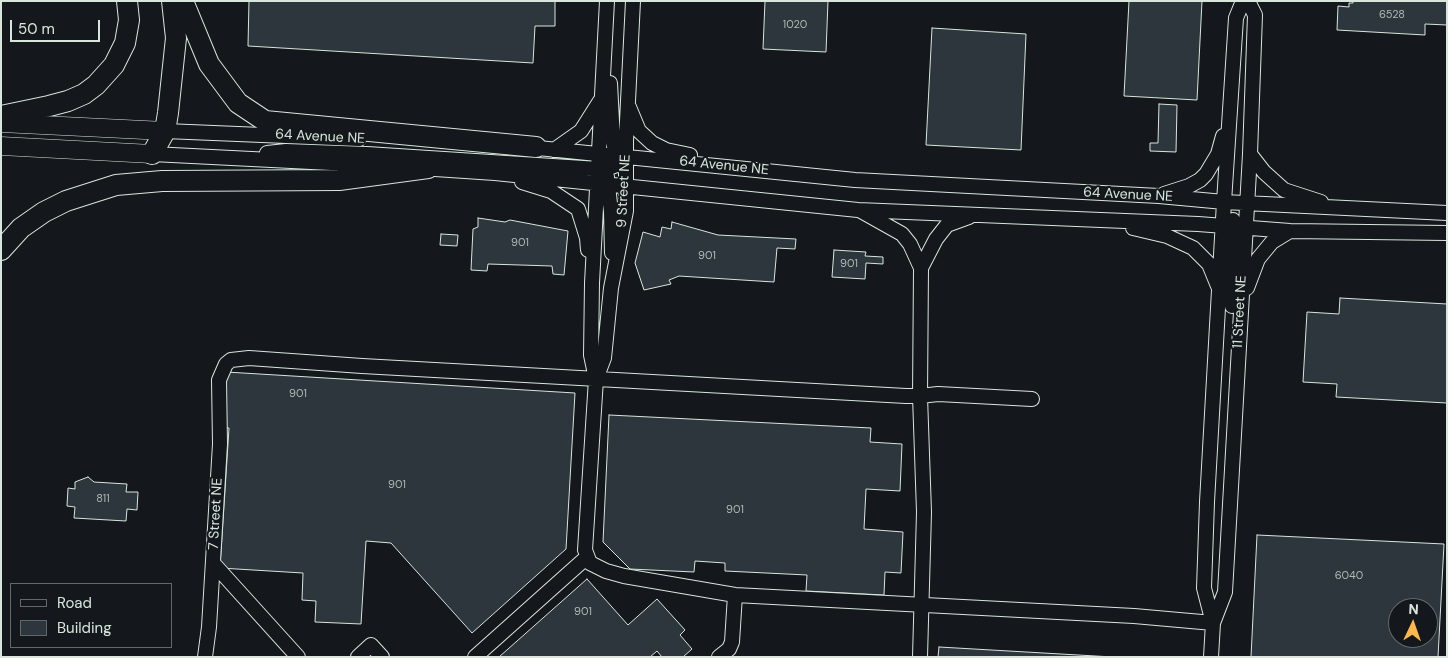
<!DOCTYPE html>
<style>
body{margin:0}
#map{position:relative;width:1448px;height:658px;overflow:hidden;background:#14181c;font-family:"DM Sans",sans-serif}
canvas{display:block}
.frame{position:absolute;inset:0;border:2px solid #d8e6dc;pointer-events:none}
.legend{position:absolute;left:10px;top:583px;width:162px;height:65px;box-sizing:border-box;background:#14181c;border:1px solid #626a69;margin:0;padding:6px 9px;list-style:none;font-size:15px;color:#d8e6dc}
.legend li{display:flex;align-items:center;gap:10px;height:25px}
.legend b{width:25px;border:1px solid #626a69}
.north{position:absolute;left:1388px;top:598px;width:50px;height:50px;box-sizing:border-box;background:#14181c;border:1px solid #626a69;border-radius:50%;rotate:3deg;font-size:14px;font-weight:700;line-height:20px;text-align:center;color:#d8e6dc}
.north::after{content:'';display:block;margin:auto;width:18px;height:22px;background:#ffb74d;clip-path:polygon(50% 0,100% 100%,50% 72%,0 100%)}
.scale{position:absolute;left:10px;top:20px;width:90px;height:22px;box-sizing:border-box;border:2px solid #d8e6dc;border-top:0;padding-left:6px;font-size:15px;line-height:18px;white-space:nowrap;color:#d8e6dc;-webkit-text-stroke:4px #14181c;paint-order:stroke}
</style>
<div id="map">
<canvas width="1448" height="658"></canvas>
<div class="frame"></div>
<ul class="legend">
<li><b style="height:6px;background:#14181c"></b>Road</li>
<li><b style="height:14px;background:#2c363c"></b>Building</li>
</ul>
<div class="north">N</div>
<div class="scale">50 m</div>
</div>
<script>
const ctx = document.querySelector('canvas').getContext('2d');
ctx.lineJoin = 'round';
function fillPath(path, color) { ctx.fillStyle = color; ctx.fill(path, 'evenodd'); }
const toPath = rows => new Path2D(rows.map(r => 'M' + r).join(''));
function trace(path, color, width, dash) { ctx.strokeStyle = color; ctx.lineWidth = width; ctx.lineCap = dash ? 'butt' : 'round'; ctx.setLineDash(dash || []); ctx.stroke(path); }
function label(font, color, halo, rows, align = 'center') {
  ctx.font = font + ' "DM Sans",sans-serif'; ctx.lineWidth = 4; ctx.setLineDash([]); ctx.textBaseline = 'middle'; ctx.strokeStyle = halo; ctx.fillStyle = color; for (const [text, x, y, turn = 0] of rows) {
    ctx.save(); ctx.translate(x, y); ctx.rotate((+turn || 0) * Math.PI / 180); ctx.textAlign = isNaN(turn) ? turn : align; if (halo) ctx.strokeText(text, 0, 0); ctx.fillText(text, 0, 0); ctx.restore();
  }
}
const building = toPath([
 [249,1,555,1,555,26,535,26,533,63,248,46,249,1],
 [765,1,828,1,826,52,763,49,765,1],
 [1129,1,1202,1,1197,100,1124,96,1129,1],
 [1353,1,1447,1,1447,25,1425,24,1425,35,1337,30,1338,6,1349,7,1349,3,1353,3,1353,1],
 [932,28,1026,34,1021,150,926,145,932,28],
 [1159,104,1177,105,1176,152,1150,151,1150,143,1158,143,1159,104],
 [478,218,505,222,510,220,568,231,564,275,553,274,552,266,488,264,487,271,471,270,473,229,478,227,478,218],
 [672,222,718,235,796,239,795,249,777,248,774,282,679,276,669,280,671,284,644,290,635,263,643,232,660,237,662,227,671,229,672,222],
 [441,234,458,235,457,246,440,245,441,234],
 [834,250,866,252,865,256,883,257,883,264,866,263,865,279,832,277,834,250],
 [1340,298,1447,304,1447,403,1336,397,1337,384,1303,382,1307,312,1339,314,1340,298],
 [226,372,575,393,566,549,472,633,391,543,366,541,361,624,315,622,316,601,302,600,303,573,220,568,229,428,223,428,226,372],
 [609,415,871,428,870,442,902,444,900,491,866,489,864,529,903,532,901,573,885,572,884,595,806,591,807,575,725,571,725,563,695,561,694,572,630,569,603,542,609,415],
 [88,477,94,482,127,484,126,492,138,492,137,510,127,509,126,521,74,518,75,507,67,506,68,488,75,489,75,482,88,477],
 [1257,535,1444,544,1438,657,1251,657,1257,535],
 [1398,608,1428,608,1428,638,1398,638,1398,608],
 [587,579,628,625,657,599,685,630,680,635,692,649,683,657,662,657,657,651,650,657,499,657,587,579],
 [939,647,1113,657,938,657,939,647]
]);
fillPath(building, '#2c363c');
trace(building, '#d8e6dc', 1);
const minor = toPath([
 [633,1,626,141,626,211,611,288,604,358,596,379,585,550,590,563,606,571,624,576,735,595,1134,616,1213,623],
 [610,83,613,140,617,164],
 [629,107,639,131,652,143,666,150,690,155],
 [165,131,359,139],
 [528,147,855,180,1159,196,1224,202,1447,213],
 [554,150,581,131,600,101],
 [267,153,286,151,367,154,599,169,606,169,617,165,626,156],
 [152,154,391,166],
 [1250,154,1264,172,1284,190,1321,202],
 [420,168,495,173,858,210,1198,224,1290,231,1447,233],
 [607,177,611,212,612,253],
 [522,182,551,191,578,209,587,238,588,250],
 [1164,194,1189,186,1200,180,1206,174,1218,154,1223,136],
 [861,211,902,234,910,244,921,268,920,396,924,512,920,657],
 [1133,228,1167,236,1193,248,1209,264,1218,286],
 [921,268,936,239,947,225,969,217],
 [1247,288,1258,259,1272,242,1290,231],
 [1232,306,1233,220],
 [596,379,591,355,592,283,607,1],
 [213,563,298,657],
 [1213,623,1225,592,1250,154,1255,15,1248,1],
 [205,657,209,627,220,444,219,380,226,364,231,360,249,358,362,366,906,396,920,396,938,394,1032,399],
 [358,657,371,645,382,657],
 [475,657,587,557],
 [719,657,729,649,732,642,735,595],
 [1211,657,1213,623,1204,588,1207,502,1224,202,1236,18,1243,1]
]);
const major = toPath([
 [1,123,165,131],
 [1,146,152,154]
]);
const highway = toPath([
 [183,1,209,64,238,103,265,121,536,147],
 [1,116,49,106,68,101,84,94,96,85,114,65,125,43,129,20,127,1],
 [152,154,165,131,168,113,176,38,172,1],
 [1,250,21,228,44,212,66,201,116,185,162,181,339,180,428,168]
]);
trace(minor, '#d8e6dc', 16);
trace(major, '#d8e6dc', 19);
trace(highway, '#d8e6dc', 22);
trace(minor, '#14181c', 14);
trace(major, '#14181c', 18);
trace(highway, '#14181c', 20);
label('11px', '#adbab4', null, [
 ["6528",1392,15],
 ["1020",795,25],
 ["901",520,243],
 ["901",707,256],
 ["901",849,264],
 ["901",298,394],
 ["901",397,485],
 ["811",103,499],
 ["901",735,510],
 ["6040",1349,576],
 ["901",583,612]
]);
label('14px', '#d8e6dc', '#14181c', [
 ["64 Avenue NE",320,137,3],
 ["64 Avenue NE",724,166,6],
 ["9 Street NE",624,191,-87],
 ["64 Avenue NE",1128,195,3],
 ["11 Street NE",1240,312,-87],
 ["7 Street NE",216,514,-87]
]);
</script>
